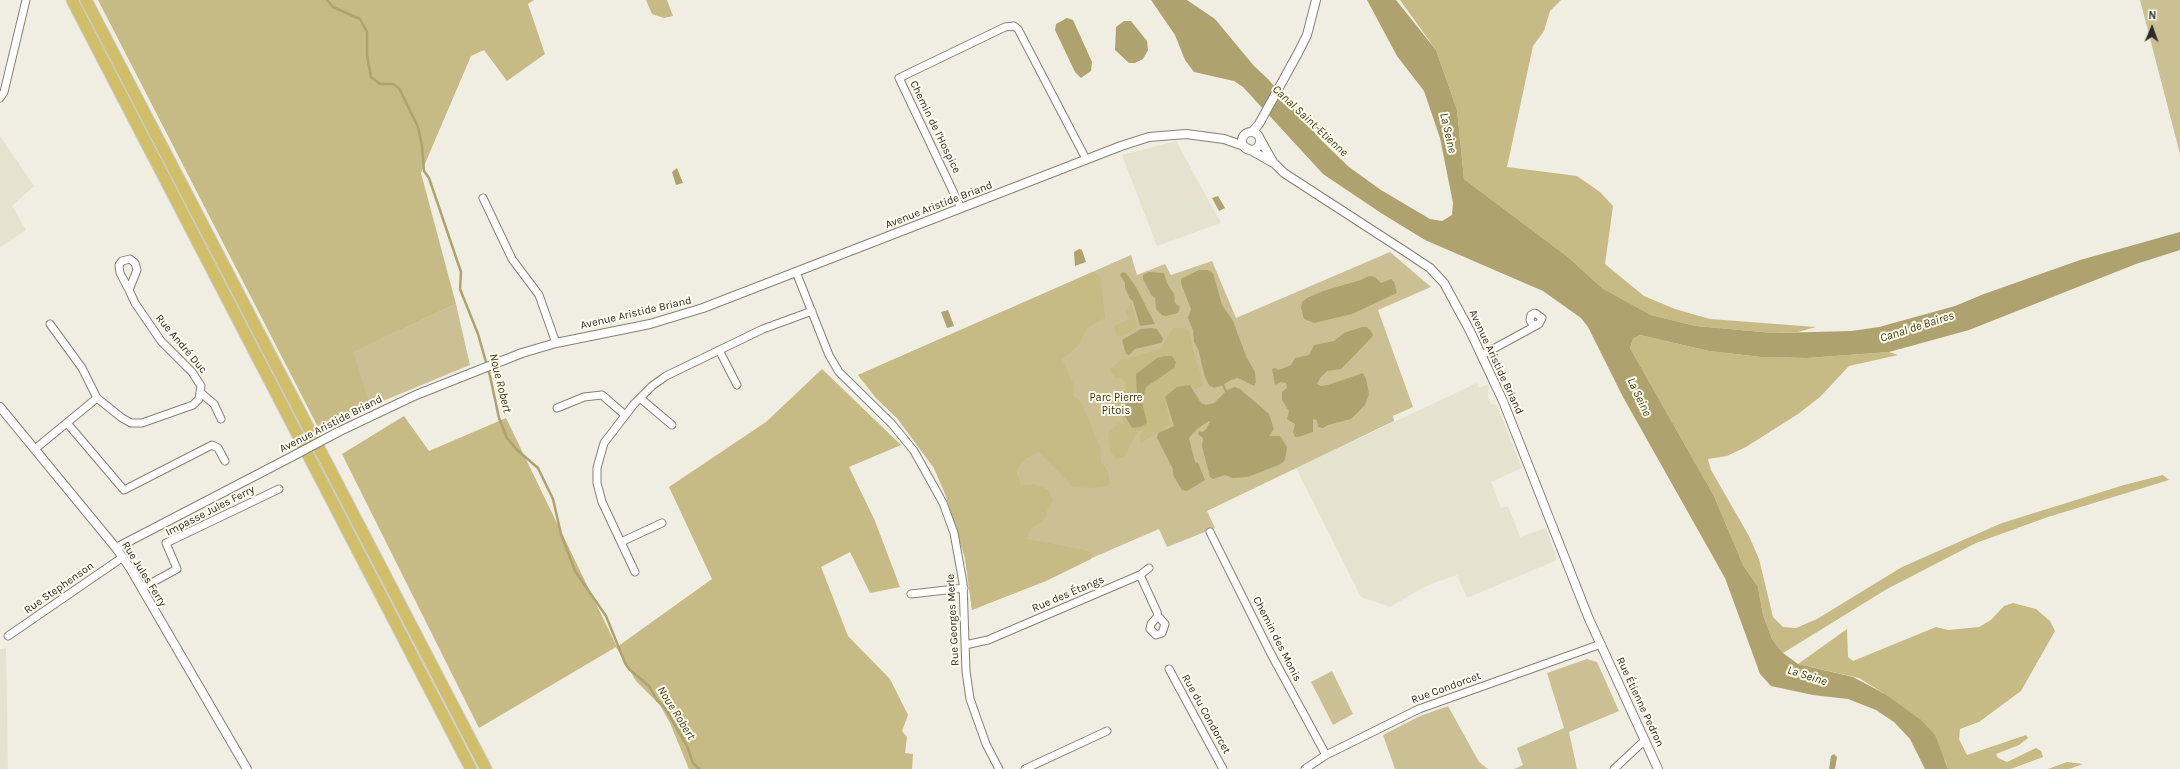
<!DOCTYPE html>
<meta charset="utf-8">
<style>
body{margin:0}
#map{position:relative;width:2180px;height:769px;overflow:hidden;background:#f0eee2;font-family:Karla,sans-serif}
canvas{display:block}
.north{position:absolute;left:2132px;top:8px;width:40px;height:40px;-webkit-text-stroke:3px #fefbef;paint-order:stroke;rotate:2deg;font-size:11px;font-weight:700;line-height:16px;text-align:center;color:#2b2a26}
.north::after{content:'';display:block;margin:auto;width:14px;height:18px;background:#2b2a26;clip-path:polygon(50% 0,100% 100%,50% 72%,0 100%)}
</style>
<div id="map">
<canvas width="2180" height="769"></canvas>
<div class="north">N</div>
</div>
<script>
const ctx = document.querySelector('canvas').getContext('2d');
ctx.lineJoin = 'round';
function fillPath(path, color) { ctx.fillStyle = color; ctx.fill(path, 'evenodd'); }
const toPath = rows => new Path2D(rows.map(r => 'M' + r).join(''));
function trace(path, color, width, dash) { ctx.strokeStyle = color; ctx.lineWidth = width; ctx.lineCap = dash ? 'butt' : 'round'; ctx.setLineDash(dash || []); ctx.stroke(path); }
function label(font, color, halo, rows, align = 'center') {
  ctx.font = font + ' Karla,sans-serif'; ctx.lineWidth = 4; ctx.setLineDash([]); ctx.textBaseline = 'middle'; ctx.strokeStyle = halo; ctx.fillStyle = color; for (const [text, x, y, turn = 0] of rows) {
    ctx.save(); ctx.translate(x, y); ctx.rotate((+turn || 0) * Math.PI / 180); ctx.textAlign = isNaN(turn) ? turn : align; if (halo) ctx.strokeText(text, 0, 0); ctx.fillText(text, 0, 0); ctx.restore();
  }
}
fillPath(toPath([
 [0,136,34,186,12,206,26,230,0,247],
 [1176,141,1221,223,1157,246,1122,155],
 [1477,383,1479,388,1489,384,1488,396,1491,404,1497,405,1522,468,1491,482,1501,508,1508,506,1520,537,1546,528,1557,560,1467,598,1457,575,1426,586,1390,607,1361,597,1296,468],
 [6,648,8,769,0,769,0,649]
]), '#e6e2d0');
fillPath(toPath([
 [2140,0,2180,0,2180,154],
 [1390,252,1431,287,1378,310,1413,407,1393,416,1394,421,1207,511,1215,528,1167,547,1159,529,972,610,965,558,946,496,934,468,897,418,876,398,858,375,1131,255,1137,275,1165,264,1171,275,1212,261,1236,318],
 [456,304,470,365,371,406,352,352],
 [1587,659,1597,662,1619,711,1569,732,1577,769,1514,769,1523,765,1517,748,1564,728,1547,673],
 [1332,671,1353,714,1333,725,1311,682],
 [1448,706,1479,762,1488,769,1395,769,1383,735,1420,716]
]), '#cac094');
fillPath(toPath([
 [98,0,534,0,528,4,545,54,507,81,484,50,471,56,421,173,456,304,353,352,371,406,320,431],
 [646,0,667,0,673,16,664,18,652,14],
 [1400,0,1561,0,1550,11,1544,31,1533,46,1507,167,1577,176,1600,192,1613,206,1605,264,1644,296,1675,309,1710,319,1816,327,1798,332,1773,333,1696,326,1651,315,1602,288,1568,257,1464,179,1457,110,1436,50],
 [1093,272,1101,277,1105,318,1087,328,1079,345,1062,359,1074,386,1073,395,1081,402,1100,447,1101,462,1108,472,1110,484,1104,487,1093,488,1073,487,1039,452,1025,459,1016,470,1021,485,1034,484,1048,490,1053,501,1047,511,1046,518,1031,528,1027,539,1084,550,1092,553,1091,559,1046,581,972,610,965,558,946,496,934,468,897,418,876,398,858,375],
 [1131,304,1138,327,1120,337,1116,334,1114,326,1130,319,1126,313],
 [1173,328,1185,328,1190,333,1193,349,1202,378,1202,386,1196,389,1190,385,1168,394,1165,397,1170,424,1141,443,1140,434,1145,429,1137,432,1124,457,1117,459,1111,453,1108,434,1118,423,1125,425,1116,400,1117,395,1125,391,1127,385,1121,377,1116,379,1110,369,1124,358,1127,359,1162,348],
 [1640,335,1709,351,1761,357,1807,358,1889,352,1898,355,1849,366,1820,397,1798,414,1746,447,1727,456,1708,459,1711,470,1749,536,1759,559,1773,617,1783,627,1796,628,1817,619,1902,567,2002,523,2124,485,2163,475,2169,480,2048,517,1976,543,1887,589,1783,653,1772,639,1763,615,1758,587,1743,565,1714,496,1630,348,1633,339],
 [822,369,901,445,849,467,875,521,900,587,870,593,850,552,821,567,848,636,890,679,908,715,902,731,907,737,905,753,913,754,912,769,689,769,670,723,660,705,636,681,616,647,479,728,342,454,404,416,429,451,506,418,617,647,712,579,669,487,766,422],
 [2013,603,2036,609,2050,621,2055,631,2021,691,1979,722,1960,729,1959,739,1967,755,2026,735,2028,738,2019,745,1996,754,1998,758,2007,762,2036,748,2041,751,2043,757,2011,769,1948,769,1945,760,1885,694,1859,678,1798,664,1847,629,1848,657,1853,661,1936,627,1948,630,1979,627,1991,620,2004,606],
 [2067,762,2083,764,2069,769,2048,769]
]), '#c6ba85');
fillPath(toPath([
 [1151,0,1187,0,1215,19,1254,66,1268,79,1321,140,1349,167,1381,190,1430,219,1442,221,1452,215,1453,203,1440,138,1424,91,1397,56,1367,0,1396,0,1436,50,1457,110,1464,179,1568,257,1602,288,1651,315,1696,326,1773,333,1851,331,1879,327,1955,306,1984,294,2080,260,2180,232,2180,250,2136,264,1969,330,1889,352,1807,358,1761,357,1709,351,1640,335,1633,339,1630,348,1714,496,1743,565,1758,587,1763,615,1772,639,1783,653,1798,664,1853,677,1885,694,1921,720,1935,735,1948,769,1925,769,1910,739,1894,722,1876,710,1848,699,1813,695,1771,686,1760,674,1725,578,1623,397,1588,327,1581,318,1543,291,1425,240,1381,213,1323,174,1243,87,1234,81,1194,72,1185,60,1175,35],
 [1067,18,1073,20,1092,62,1091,71,1081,78,1075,72,1055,30,1056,24],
 [1124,21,1131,21,1147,41,1148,50,1143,59,1135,63,1129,63,1115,50,1116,27],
 [677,168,683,183,676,185,672,172],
 [1218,196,1225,208,1219,211,1212,198],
 [1079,249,1082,250,1086,262,1075,266,1074,252],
 [1199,270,1208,270,1213,273,1222,305,1233,321,1246,356,1255,372,1256,382,1254,386,1238,378,1231,380,1223,385,1214,388,1209,385,1205,377,1198,349,1194,342,1193,330,1188,318,1191,309,1181,283,1181,279],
 [1122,272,1126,273,1136,287,1155,324,1140,326,1133,301,1130,299,1125,288,1125,283,1120,275],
 [1149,272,1164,273,1167,283,1174,294,1175,303,1180,307,1178,313,1166,316,1162,315,1156,309,1155,298,1152,296,1143,279,1143,275],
 [1369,276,1375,277,1381,283,1391,279,1394,282,1397,293,1352,314,1314,323,1304,319,1301,308,1302,302,1307,298,1323,291,1361,280],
 [948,310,954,326,947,328,941,312],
 [1362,327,1367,327,1370,330,1373,335,1372,337,1345,365,1341,369,1327,371,1320,378,1317,384,1321,386,1328,385,1363,373,1366,379,1369,394,1365,405,1351,419,1328,425,1323,428,1318,427,1317,420,1313,419,1313,432,1298,437,1295,437,1293,432,1295,424,1287,419,1289,411,1282,400,1282,392,1287,388,1286,383,1281,382,1275,385,1272,369,1275,368,1279,370,1291,365,1295,358,1309,355,1314,345,1334,341,1344,333],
 [1152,328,1157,329,1163,339,1161,343,1135,349,1129,355,1126,354,1122,340,1141,329],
 [1164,356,1172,356,1176,362,1174,368,1146,387,1142,402,1147,423,1140,427,1132,428,1125,416,1125,405,1137,395,1136,374,1157,358],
 [1190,385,1201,403,1206,405,1214,403,1226,391,1234,387,1240,389,1269,414,1274,429,1269,436,1279,436,1281,437,1287,447,1285,460,1281,464,1248,477,1233,478,1225,475,1213,479,1210,477,1202,446,1203,438,1198,434,1199,431,1203,432,1206,429,1210,422,1209,421,1197,429,1189,438,1195,462,1198,463,1205,480,1187,491,1182,490,1173,475,1173,469,1157,438,1158,433,1174,426,1165,397,1177,387],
 [1834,754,1837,757,1835,769,1829,769,1831,756]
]), '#aea36e');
trace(toPath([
 [327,0,333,7,360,19,367,32,367,55,371,77,380,84,393,84,399,88,418,127,422,146,424,171,429,178,461,272,460,289,478,334,490,376,499,418,507,438,516,449,538,468,553,499,561,534,575,571,606,616,625,663,629,669,649,686,657,700,665,708,687,746,693,763,699,769],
 [1223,385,1226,391]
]), '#aea36e', 2.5);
const minor = toPath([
 [0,98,4,92,26,0],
 [483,198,512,259,539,295,556,343],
 [961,208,899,78,1005,27,1014,26,1018,29,1086,159],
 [796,272,829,355,839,372,892,424,914,451,943,503,954,533,963,583,966,671,970,699,986,744,999,769],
 [50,324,82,368,97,398,122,418,131,423,142,423,193,405,199,399,201,386,192,372,161,341,135,303,129,290,137,270,135,263,130,259,122,261,119,265,120,273,129,290],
 [719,350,737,385],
 [1482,355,1539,324,1542,318,1535,313,1531,315,1530,320,1532,324,1536,325],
 [201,393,214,404,221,419],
 [640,398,672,425],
 [557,408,584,397,602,395,625,415],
 [67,423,124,490,212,445,218,448,225,461],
 [35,449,97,398],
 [1210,532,1270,652,1326,755],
 [621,542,662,523],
 [635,572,602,502,597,483,597,468,604,443,634,404,652,386,666,376,763,329,812,311],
 [1140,575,1149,568],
 [142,588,177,569,166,543,279,489],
 [911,594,964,588],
 [8,636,123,557],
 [965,645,988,640,1140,575,1157,612,1158,616,1151,624,1150,629,1156,635,1162,633,1165,624,1158,616],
 [1169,669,1223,769],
 [1025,769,1107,731],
 [1305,769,1326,755,1419,709,1601,644],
 [1614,769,1645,740]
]);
const tertiary = toPath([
 [1252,132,1259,124,1298,53,1307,35,1316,0],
 '1242 141a9 9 0 1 1 18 0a9 9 0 1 1-18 0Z',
 [1260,139,1273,162],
 [1247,148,1275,164,1284,173,1409,254,1430,268,1444,283,1470,331,1503,401,1589,619,1658,769],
 [0,407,116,548,130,568,247,769],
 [338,432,416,395,522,353,556,343,650,324,703,308,1121,146,1149,137,1186,134,1224,139,1244,146],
 [116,548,293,456]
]);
const trunk = toPath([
 [72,0,471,769],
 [86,0,486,769]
]);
trace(minor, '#848177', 9);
trace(tertiary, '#848177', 10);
trace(trunk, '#cccccb', 13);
trace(minor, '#fff', 7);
trace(tertiary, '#fff', 8);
trace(trunk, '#d0be68', 11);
const tertiaryBridge = toPath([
 [293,456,338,432]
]);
trace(tertiaryBridge, '#848177', 10, []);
trace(tertiaryBridge, '#fff', 8);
label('11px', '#2b2a26', '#fefbef', [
 ["Chemin de l'Hospice",935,127,64],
 ["Avenue Aristide Briand",939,205,-21],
 ["Avenue Aristide Briand",636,313,-13],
 ["Rue André Duc",181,344,50],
 ["Avenue Aristide Briand",1496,362,65],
 ["Avenue Aristide Briand",331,424,-27],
 ["Impasse Jules Ferry",210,511,-27],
 ["Rue Jules Ferry",144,574,58],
 ["Rue Stephenson",59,588,-35],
 ["Rue des Étangs",1068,594,-23],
 ["Rue Georges Merle",953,620,-93],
 ["Chemin des Monis",1277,639,63],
 ["Rue Condorcet",1446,688,-20],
 ["Rue Étienne Pedron",1640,702,65],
 ["Rue du Condorcet",1206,714,61]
]);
label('11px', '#3b3206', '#fefbef', [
 ["Parc Pierre",1116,398],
 ["Pitois",1116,411]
]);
label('italic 12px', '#443b10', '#fefbef', [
 ["Canal Saint-Etienne",1310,121,43],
 ["La Seine",1448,133,77],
 ["Canal de Baires",1917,327,-18],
 ["Noue Robert",500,383,76],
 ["La Seine",1639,397,65],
 ["La Seine",1807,676,18],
 ["Noue Robert",676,713,58]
]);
</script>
